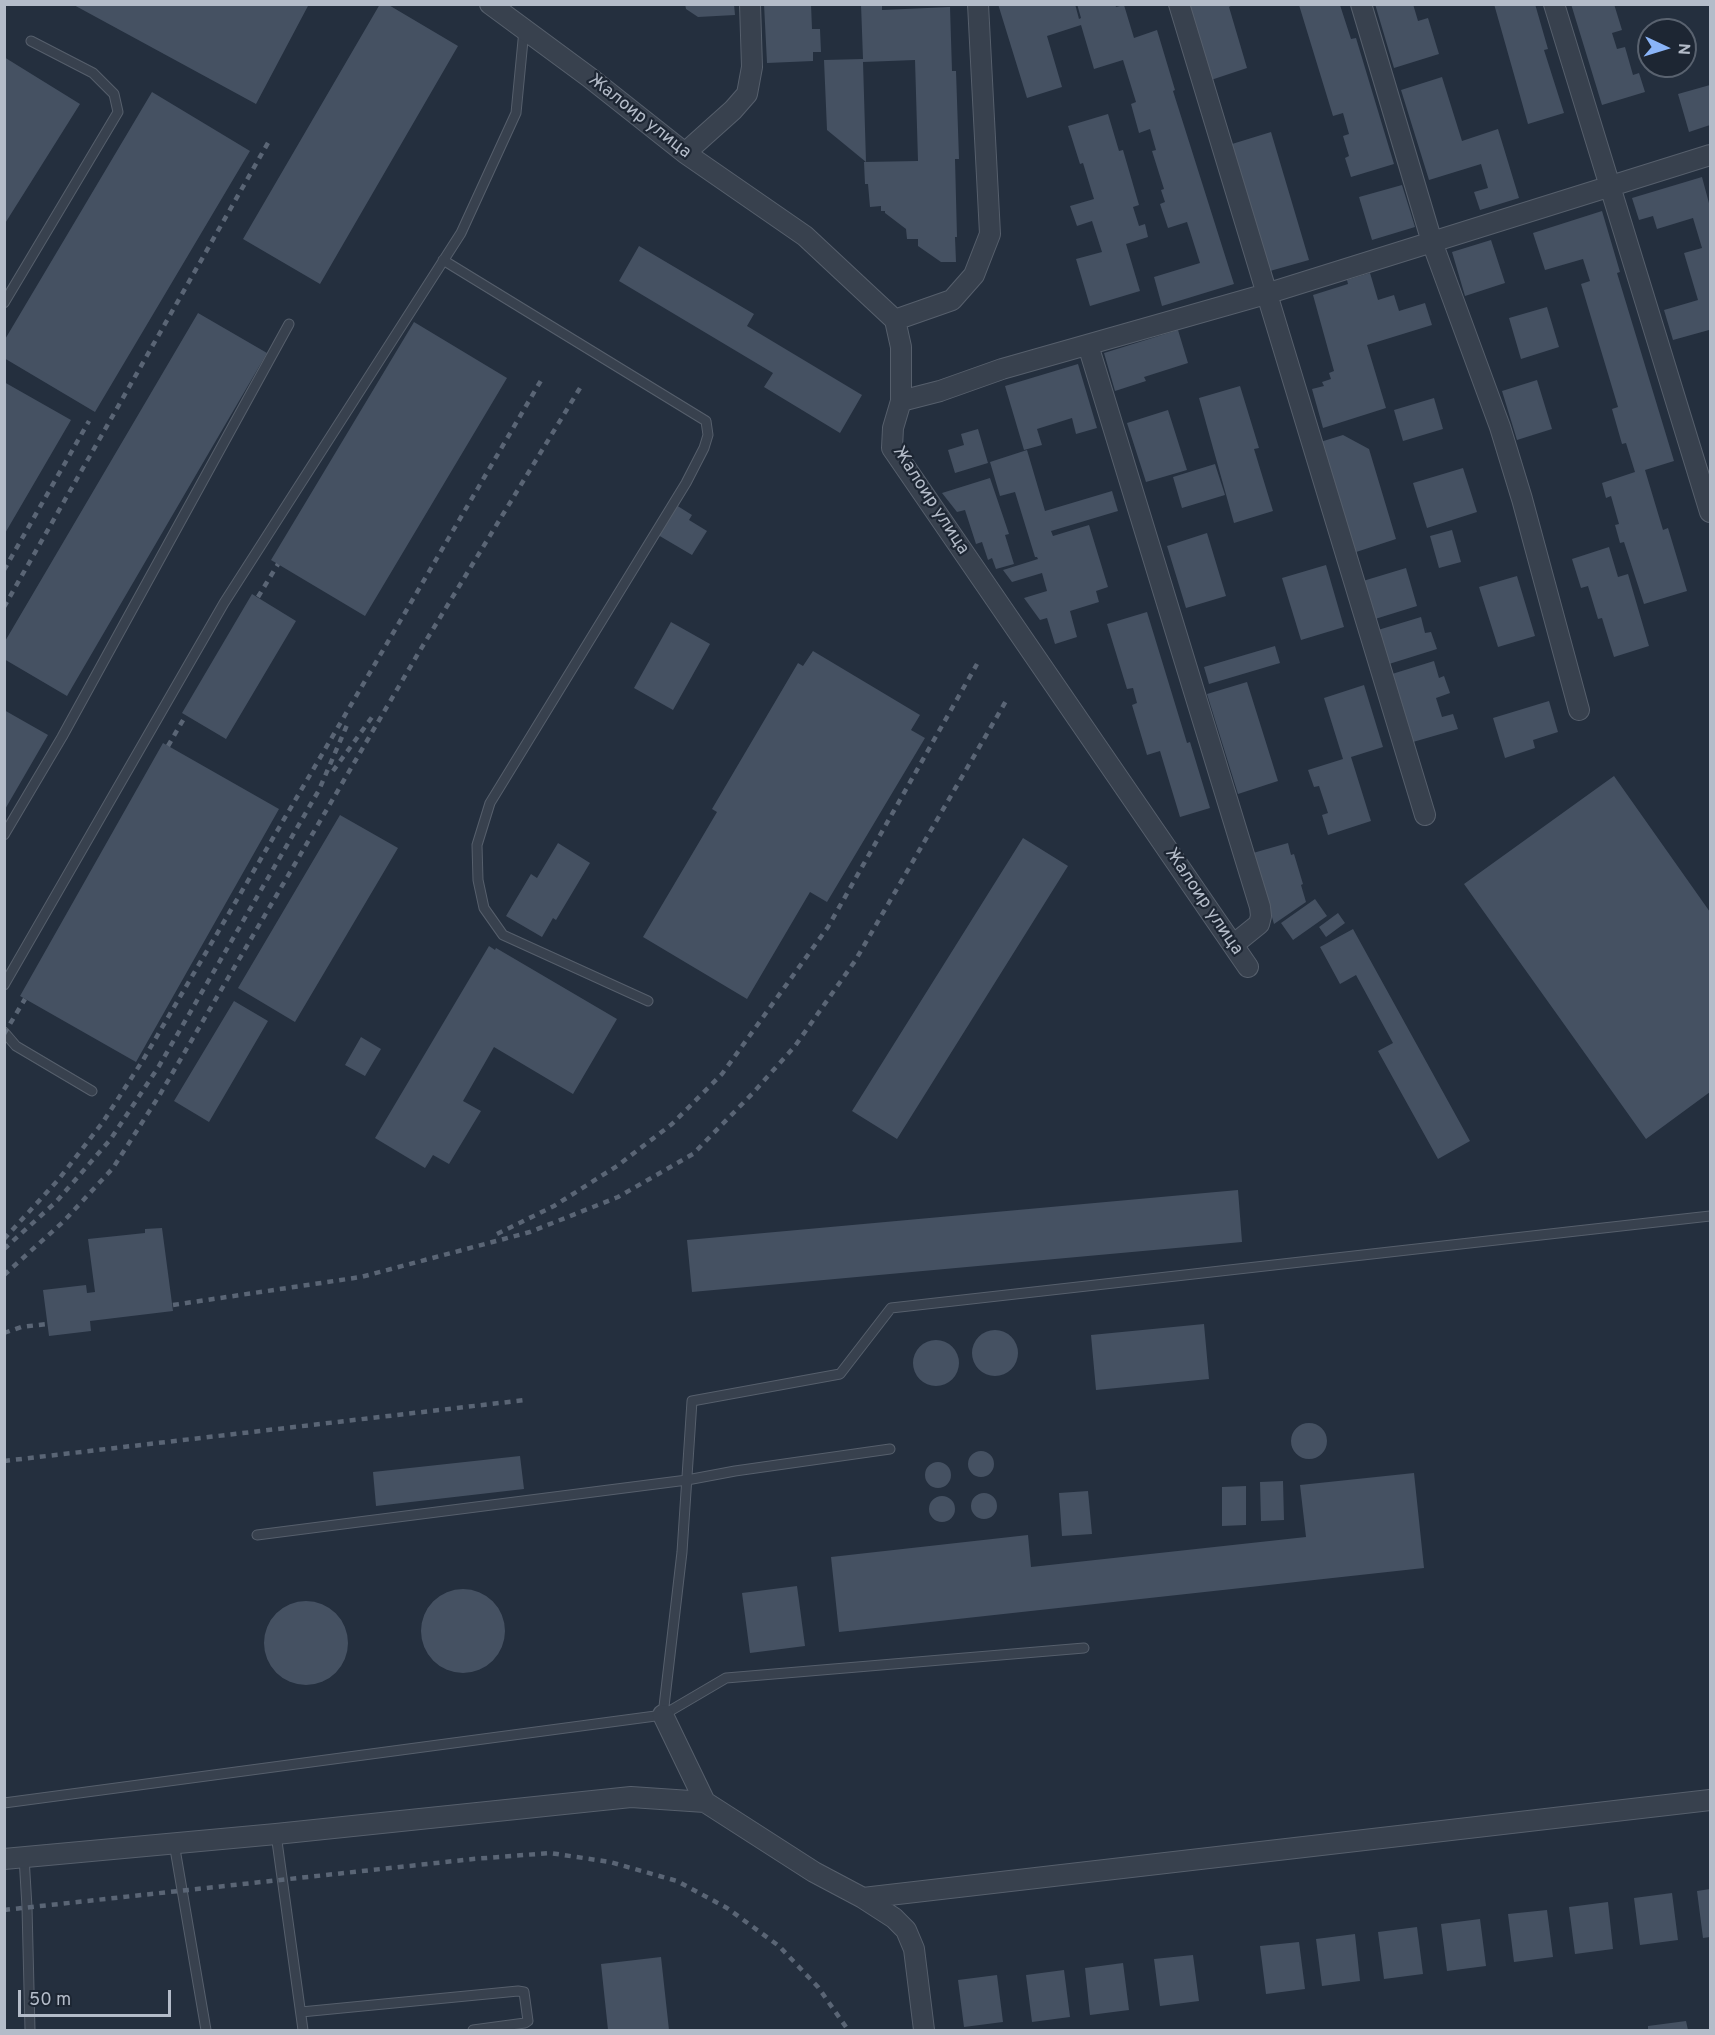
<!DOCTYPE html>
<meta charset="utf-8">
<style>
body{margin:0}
#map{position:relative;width:1715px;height:2035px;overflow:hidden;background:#242f3e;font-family:Overpass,sans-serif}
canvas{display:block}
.frame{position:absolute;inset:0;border:6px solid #b4bcc9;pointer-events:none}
.north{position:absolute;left:1637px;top:18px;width:60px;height:60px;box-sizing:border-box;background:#1d2633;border:2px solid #59626f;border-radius:50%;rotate:94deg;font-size:16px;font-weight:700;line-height:24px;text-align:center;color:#b4bcc9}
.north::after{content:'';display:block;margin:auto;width:21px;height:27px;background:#8ab4f8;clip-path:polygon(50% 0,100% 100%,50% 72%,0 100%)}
.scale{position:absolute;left:18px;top:1990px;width:153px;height:27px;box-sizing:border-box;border:3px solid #b4bcc9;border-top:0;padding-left:8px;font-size:18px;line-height:21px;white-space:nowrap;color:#b4bcc9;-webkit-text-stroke:4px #1d2633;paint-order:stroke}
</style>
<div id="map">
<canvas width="1715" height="2035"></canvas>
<div class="frame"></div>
<div class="north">N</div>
<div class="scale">50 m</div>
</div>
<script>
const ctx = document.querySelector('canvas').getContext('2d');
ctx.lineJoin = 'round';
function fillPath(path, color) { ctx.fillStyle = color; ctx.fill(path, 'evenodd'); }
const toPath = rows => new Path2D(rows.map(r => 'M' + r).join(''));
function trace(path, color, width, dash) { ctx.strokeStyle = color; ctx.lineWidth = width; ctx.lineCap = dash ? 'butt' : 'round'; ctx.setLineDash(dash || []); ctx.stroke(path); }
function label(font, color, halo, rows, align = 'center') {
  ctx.font = font + ' Overpass,sans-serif'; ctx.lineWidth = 4.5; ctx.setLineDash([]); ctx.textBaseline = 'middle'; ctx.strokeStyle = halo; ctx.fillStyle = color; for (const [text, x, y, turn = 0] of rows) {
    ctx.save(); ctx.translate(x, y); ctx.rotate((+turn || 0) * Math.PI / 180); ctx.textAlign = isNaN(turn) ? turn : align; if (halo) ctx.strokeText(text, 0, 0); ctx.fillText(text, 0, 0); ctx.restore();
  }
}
fillPath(toPath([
 [72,4,309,4,256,104],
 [380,4,387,4,458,46,320,284,243,239],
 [685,4,734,4,735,15,698,17,686,9],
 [764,4,811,4,812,29,820,29,821,52,813,52,813,61,767,63],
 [861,4,882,4,882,10,950,7,952,71,956,71,959,159,955,159,957,237,955,237,956,262,941,262,918,246,918,239,907,239,906,229,885,213,885,211,881,211,881,206,870,207,868,184,865,184,864,162,918,161,915,60,863,62,866,162,827,130,824,60,863,59],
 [998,4,1075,4,1079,19,1081,18,1077,4,1115,4,1116,7,1124,5,1134,38,1157,30,1175,90,1173,91,1234,284,1162,306,1154,277,1200,263,1187,222,1168,228,1160,204,1165,202,1161,190,1164,189,1152,151,1156,150,1150,129,1139,133,1131,104,1136,102,1123,60,1094,69,1081,25,1047,36,1062,87,1027,98],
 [1185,4,1234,4,1229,7,1247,68,1208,81],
 [1375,4,1413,4,1418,21,1428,18,1439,54,1394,68],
 [1494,4,1535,4,1548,49,1544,50,1564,113,1528,124],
 [1571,4,1614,4,1622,30,1612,33,1617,49,1625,47,1633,75,1639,73,1645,92,1602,105],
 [1299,5,1340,5,1351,39,1356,38,1394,164,1351,177,1345,158,1349,156,1343,136,1349,134,1343,113,1333,116],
 [4,57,80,104,4,225],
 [1442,77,1462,141,1498,129,1519,198,1480,210,1474,192,1488,188,1481,164,1429,180,1401,90],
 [1710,85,1710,125,1689,132,1678,94],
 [152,92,250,151,95,412,4,358,4,341],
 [1108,114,1119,151,1123,150,1139,205,1133,207,1139,226,1145,224,1148,237,1126,244,1140,291,1090,306,1076,259,1102,252,1092,221,1077,226,1070,206,1094,199,1083,163,1080,164,1068,126],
 [1271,132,1309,260,1270,271,1232,144],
 [1702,177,1710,207,1710,334,1709,330,1673,340,1664,310,1698,300,1684,253,1702,248,1693,218,1657,229,1653,216,1639,220,1632,198],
 [1402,185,1415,227,1372,240,1359,197],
 [1602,211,1620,272,1617,273,1674,461,1645,470,1663,530,1668,528,1687,591,1644,604,1624,542,1620,543,1615,525,1619,524,1611,496,1606,498,1602,483,1635,472,1626,443,1622,444,1612,409,1618,407,1581,284,1590,281,1583,259,1545,270,1533,233],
 [1491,240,1505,283,1465,296,1452,252],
 [639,246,754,314,747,326,862,395,840,433,764,387,773,373,619,281],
 [1370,273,1378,300,1394,295,1399,311,1425,303,1432,325,1367,345,1386,408,1323,428,1312,389,1324,386,1322,382,1331,379,1329,373,1334,371,1313,295,1348,284,1347,280],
 [1547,307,1559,347,1521,359,1509,318],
 [198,313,267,353,67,696,4,659,4,643],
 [414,322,507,378,365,616,271,560],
 [1178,330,1188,363,1144,377,1146,381,1115,391,1104,353],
 [1078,364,1097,428,1076,434,1072,418,1037,429,1042,445,1024,450,1005,386],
 [1537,380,1552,429,1517,440,1502,391],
 [4,382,71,420,4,535],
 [1240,386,1259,448,1254,449,1273,511,1234,523,1199,398],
 [1434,398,1443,429,1403,441,1394,410],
 [1168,410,1187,470,1146,482,1127,423],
 [978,429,988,463,955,473,948,450,964,445,961,434],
 [1343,435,1369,449,1396,539,1350,554,1317,443],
 [1027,450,1045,511,1112,491,1118,511,1051,531,1053,536,1089,525,1108,587,1096,591,1099,602,1070,611,1077,637,1055,644,1047,618,1040,620,1024,598,1047,591,1042,573,1012,582,1003,570,1038,559,1037,557,1035,557,1015,492,1000,496,990,462],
 [1215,464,1225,495,1182,508,1173,477],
 [1463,468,1477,512,1427,528,1413,483],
 [990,478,1009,534,1005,535,1014,564,996,569,992,558,988,560,982,542,976,544,965,510,957,512,942,493],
 [676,505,692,515,689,520,707,531,692,555,658,535],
 [1452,530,1461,562,1439,568,1430,536],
 [1207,533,1226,596,1186,608,1167,546],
 [1609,547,1618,577,1628,574,1649,646,1614,657,1602,618,1598,619,1588,586,1581,588,1572,559],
 [1326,565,1344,627,1301,640,1282,578],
 [1406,568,1417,606,1375,619,1363,581],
 [1517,576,1535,636,1498,647,1479,587],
 [252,594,296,621,226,739,182,713],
 [1147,612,1187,743,1190,742,1210,808,1180,817,1160,751,1147,755,1132,705,1137,703,1133,688,1127,689,1107,624],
 [1421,617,1425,633,1431,632,1437,649,1389,664,1378,630],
 [671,622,710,644,673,710,634,688],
 [1275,646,1280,663,1209,684,1204,667],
 [813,651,920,715,911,730,925,738,827,902,810,892,747,999,643,937,717,812,712,809,798,663,803,666],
 [1434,661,1439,678,1444,676,1450,693,1436,698,1442,717,1453,714,1458,729,1413,742,1392,674],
 [1247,682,1278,781,1238,794,1207,694],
 [1364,685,1383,747,1351,757,1371,821,1328,835,1322,815,1328,813,1319,786,1314,787,1308,770,1343,759,1324,698],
 [1549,701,1558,732,1533,740,1535,748,1505,758,1493,718],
 [4,710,48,735,4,811],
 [163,743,279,809,136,1062,20,996],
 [1614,776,1710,912,1710,1092,1646,1139,1464,884],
 [340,815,398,848,295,1022,238,988],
 [1023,838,1068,866,897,1139,852,1111],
 [558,843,590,863,556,920,553,918,542,937,506,916,531,874,537,878],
 [1288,843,1291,855,1294,854,1303,884,1301,885,1306,902,1274,924,1253,853],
 [1315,899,1327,916,1293,940,1281,923],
 [1338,913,1345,923,1326,937,1319,927],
 [1353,929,1470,1141,1438,1159,1378,1051,1393,1043,1356,975,1340,984,1320,947],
 [489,946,495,950,496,948,617,1019,573,1094,494,1047,463,1101,481,1111,449,1164,433,1155,425,1168,375,1138],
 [234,1001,268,1021,209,1122,174,1101],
 [361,1037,381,1049,365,1076,345,1065],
 [1238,1190,1242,1242,692,1292,687,1240],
 [162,1228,173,1311,90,1321,91,1331,49,1336,43,1290,86,1285,87,1293,95,1292,88,1239,145,1233,145,1229],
 [1204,1324,1209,1379,1096,1390,1091,1335],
 '972 1353a23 23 0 1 1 46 0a23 23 0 1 1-46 0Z',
 '913 1363a23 23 0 1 1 46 0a23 23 0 1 1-46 0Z',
 '1291 1441a18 18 0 1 1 36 0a18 18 0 1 1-36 0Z',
 '968 1464a13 13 0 1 1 26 0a13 13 0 1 1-26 0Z',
 [520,1456,524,1489,376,1506,373,1472],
 '925 1475a13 13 0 1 1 26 0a13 13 0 1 1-26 0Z',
 [1414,1473,1424,1568,839,1632,831,1557,1028,1535,1031,1567,1306,1537,1300,1485],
 [1283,1481,1284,1520,1261,1521,1260,1482],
 [1246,1486,1246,1525,1222,1526,1222,1487],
 [1088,1491,1092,1534,1062,1536,1059,1493],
 '971 1506a13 13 0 1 1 26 0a13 13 0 1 1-26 0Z',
 '929 1509a13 13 0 1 1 26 0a13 13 0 1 1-26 0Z',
 [797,1586,805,1646,750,1653,742,1593],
 '421 1631a42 42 0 1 1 84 0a42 42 0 1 1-84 0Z',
 '264 1643a42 42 0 1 1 84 0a42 42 0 1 1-84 0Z',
 [1710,1889,1710,1937,1703,1938,1697,1891],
 [1672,1893,1678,1940,1640,1945,1634,1898],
 [1608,1902,1613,1949,1575,1954,1569,1907],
 [1547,1910,1553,1957,1514,1962,1508,1914],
 [1480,1919,1486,1966,1447,1971,1441,1924],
 [1417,1927,1423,1974,1384,1979,1378,1932],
 [1355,1934,1360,1981,1322,1986,1316,1939],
 [1299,1942,1305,1989,1266,1994,1260,1946],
 [1193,1955,1199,2001,1160,2006,1154,1959],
 [661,1957,669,2030,608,2030,601,1964],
 [1123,1963,1129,2010,1090,2015,1085,1968],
 [1064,1970,1070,2017,1032,2022,1026,1975],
 [997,1975,1003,2022,964,2027,958,1980],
 [1686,2021,1688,2030,1648,2030,1648,2026]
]), '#455162');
const service = toPath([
 [443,260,706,421,708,435,704,448,686,483,490,803,477,845,478,880,484,908,503,935,648,1001],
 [4,303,118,112,114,94,93,73,31,41],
 [4,835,62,737,289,324],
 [4,985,224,603,461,233,516,113,524,30],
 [4,1032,16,1046,92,1091],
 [257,1535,687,1480,735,1471,890,1449],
 [663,1715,682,1552,692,1401,840,1374,891,1308,1710,1216],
 [4,1803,663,1715,726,1678,1084,1648],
 [276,1834,303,2030],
 [174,1843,206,2030],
 [24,1857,27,1907,30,2030],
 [301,2012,518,1991,524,1992,528,2021,525,2023,473,2030]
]);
const minor = toPath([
 [490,4,589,77,685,153,805,236,895,320,901,347,901,401,893,428,892,448,1248,967],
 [1179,4,1425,815],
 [1361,4,1432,242,1500,427,1522,499,1579,710],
 [1554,4,1710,512],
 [685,153,733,110,747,94,752,67,750,4],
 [895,320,952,300,974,275,990,234,978,4],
 [1088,345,1260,907,1261,916,1259,924,1233,945],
 [901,401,940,391,1002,369,1266,294,1710,155],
 [663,1715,705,1802,814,1872,863,1898,894,1918,906,1930,914,1949,924,2030],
 [4,1859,276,1834,631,1797,705,1802],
 [863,1898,1710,1800]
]);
trace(service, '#565f6c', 11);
trace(minor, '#565f6c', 22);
trace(service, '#38414e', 9);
trace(minor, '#38414e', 20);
trace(toPath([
 [4,570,89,421],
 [258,597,278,564],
 [4,607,269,141],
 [168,746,186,715],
 [333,771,375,713],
 [4,1034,25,999],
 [497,1234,554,1206,617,1166,672,1124,722,1074,828,927,977,664],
 [4,1239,59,1179,103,1122,143,1060,543,377],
 [4,1249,56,1202,110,1140,159,1066,319,790,347,725],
 [4,1275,63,1222,113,1168,159,1096,419,652,580,388],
 [173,1305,361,1277,530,1232,618,1197,693,1154,752,1094,795,1046,855,961,1006,701],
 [4,1333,21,1327,47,1324],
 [4,1461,525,1400],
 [4,1910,473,1859,550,1853,610,1862,677,1881,727,1908,779,1946,818,1987,848,2030]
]), '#5a6575', 4.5, [6, 6]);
label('18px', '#b4bcc9', '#1d2633', [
 ["Жалоир улица",639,117,38],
 ["Жалоир улица",930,501,57],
 ["Жалоир улица",1203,902,56]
]);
</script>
